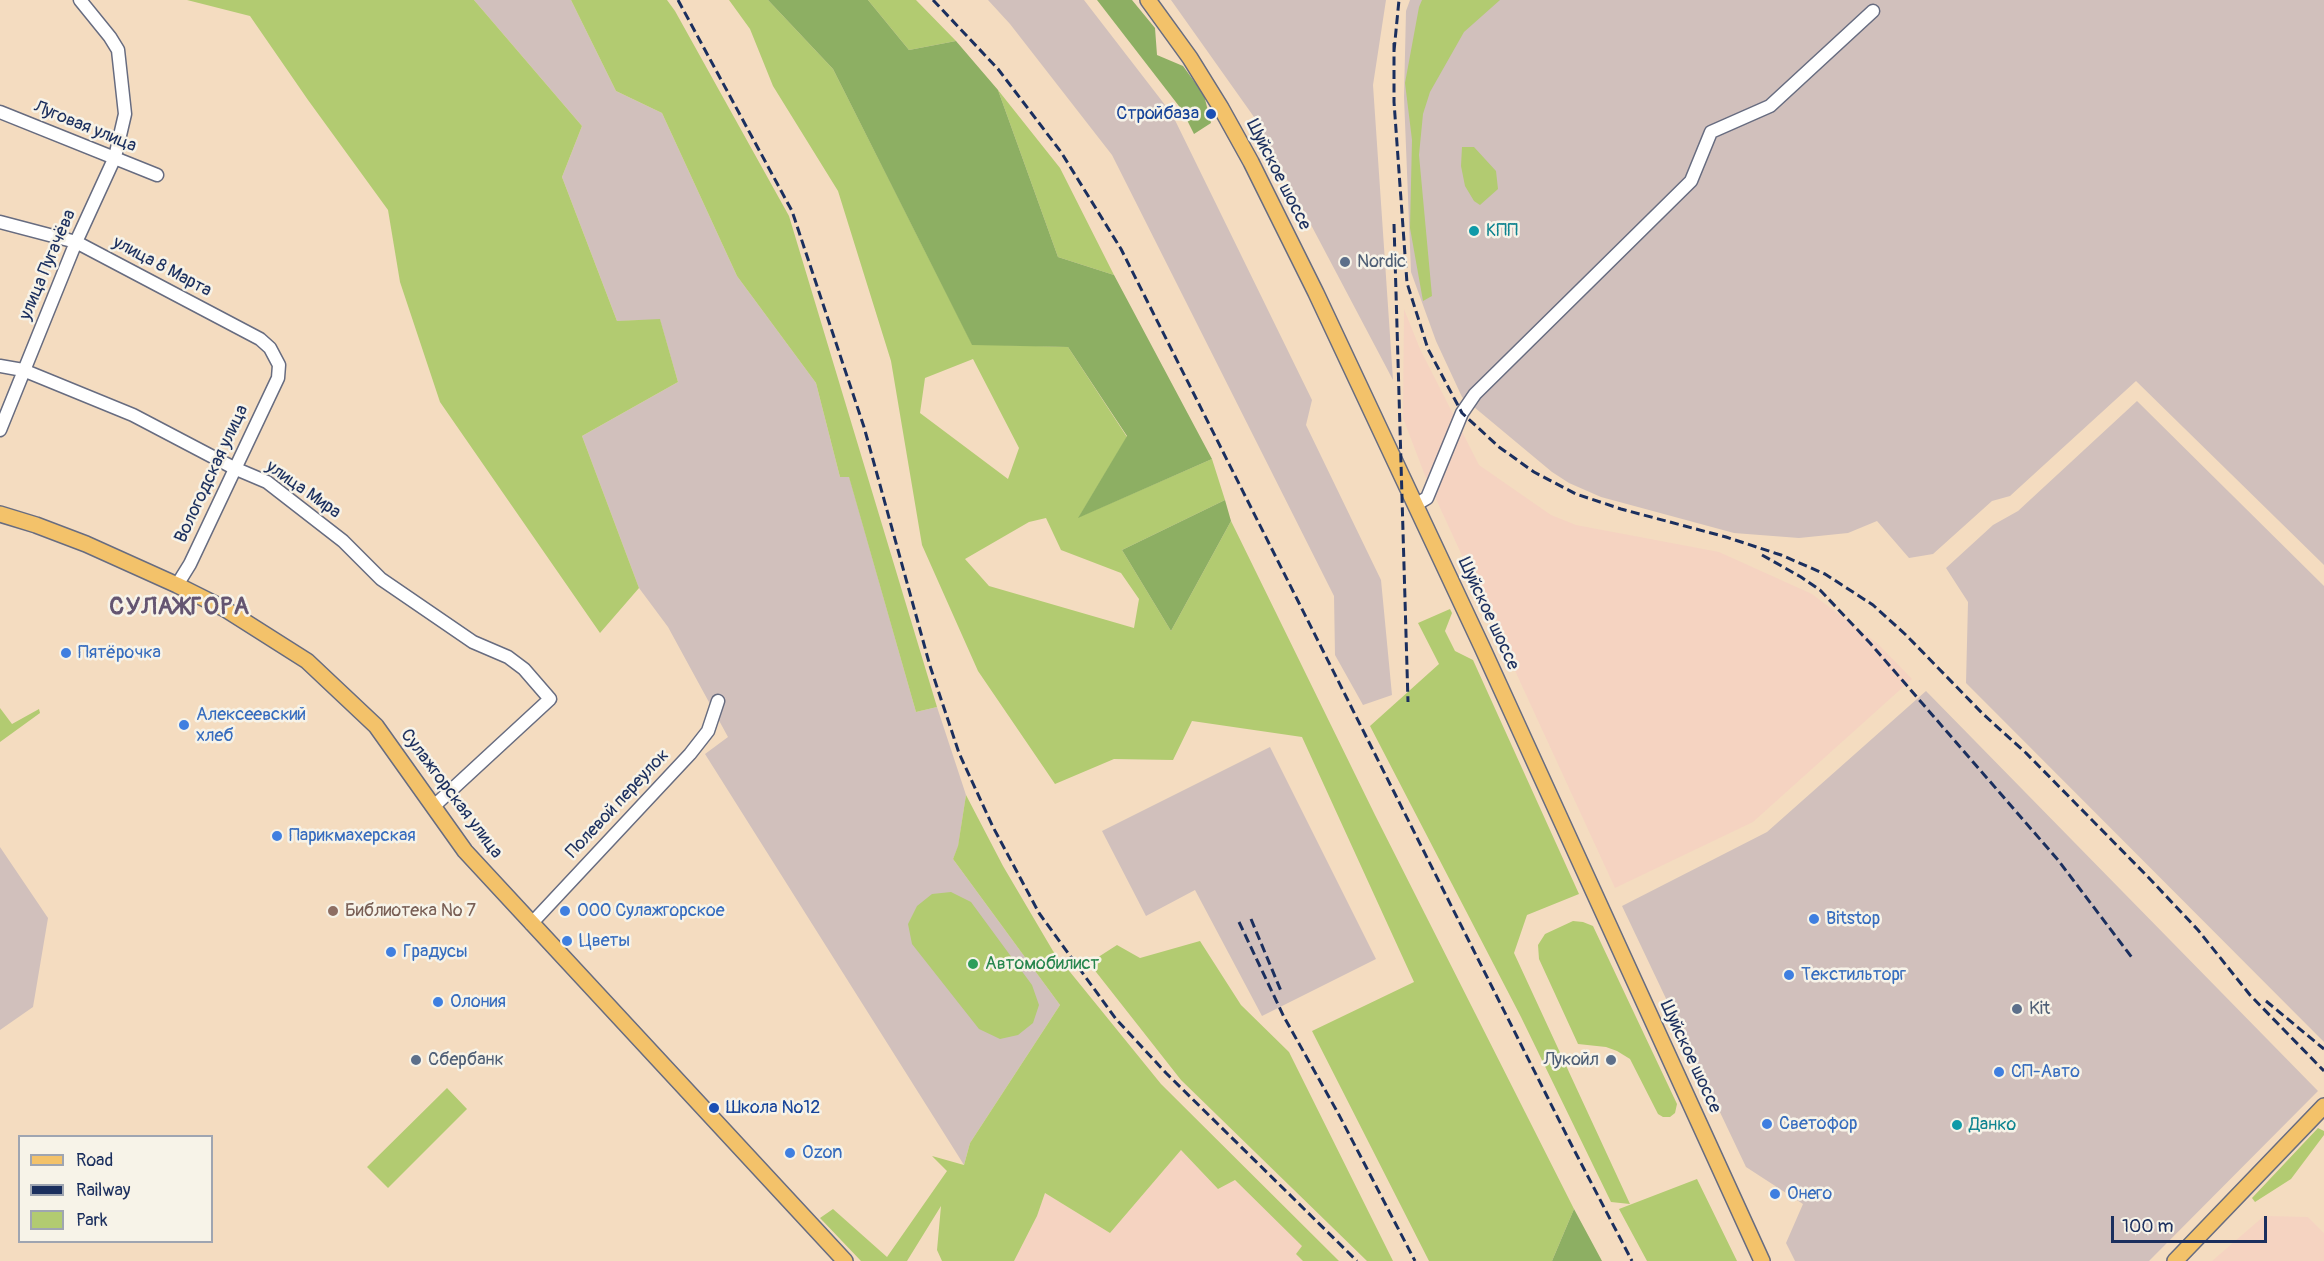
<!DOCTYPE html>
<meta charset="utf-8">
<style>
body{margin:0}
#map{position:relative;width:2324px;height:1261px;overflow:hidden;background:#f4dcc0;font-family:Pangolin,sans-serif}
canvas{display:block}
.legend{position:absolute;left:18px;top:1135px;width:195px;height:108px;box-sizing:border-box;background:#f7f3e8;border:2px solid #9fa5b1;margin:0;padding:8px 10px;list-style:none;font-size:18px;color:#1b2f5e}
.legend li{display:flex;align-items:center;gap:12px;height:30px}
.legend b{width:30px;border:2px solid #9fa5b1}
.scale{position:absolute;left:2111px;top:1216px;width:156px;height:27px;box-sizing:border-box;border:3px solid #1b2f5e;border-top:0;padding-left:8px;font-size:18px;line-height:21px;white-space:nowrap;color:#1b2f5e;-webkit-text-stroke:4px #f7f3e8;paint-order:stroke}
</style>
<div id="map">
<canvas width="2324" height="1261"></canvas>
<ul class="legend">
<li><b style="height:8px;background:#f3c26a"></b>Road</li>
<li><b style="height:8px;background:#1b2f5e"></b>Railway</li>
<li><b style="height:16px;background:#b2cb71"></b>Park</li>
</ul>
<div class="scale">100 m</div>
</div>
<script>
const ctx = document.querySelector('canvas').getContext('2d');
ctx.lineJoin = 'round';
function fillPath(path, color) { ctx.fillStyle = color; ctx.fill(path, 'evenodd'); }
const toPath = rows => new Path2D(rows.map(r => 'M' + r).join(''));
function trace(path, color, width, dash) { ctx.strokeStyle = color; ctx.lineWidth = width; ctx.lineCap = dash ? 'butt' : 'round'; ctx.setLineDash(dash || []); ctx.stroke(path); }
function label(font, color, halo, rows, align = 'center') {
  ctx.font = font + ' Pangolin,sans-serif'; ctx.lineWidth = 5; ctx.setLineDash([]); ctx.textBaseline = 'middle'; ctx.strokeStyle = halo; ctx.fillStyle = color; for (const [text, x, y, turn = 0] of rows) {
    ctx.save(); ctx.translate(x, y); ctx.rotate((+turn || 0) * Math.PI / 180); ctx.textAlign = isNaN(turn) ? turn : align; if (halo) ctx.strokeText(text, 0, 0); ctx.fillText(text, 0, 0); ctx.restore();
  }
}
fillPath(toPath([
 [1404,309,1420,349,1479,465,1551,515,1576,525,1719,552,1812,594,1878,644,1912,679,1753,822,1615,888,1424,473,1403,418],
 [1181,1150,1218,1189,1234,1180,1303,1246,1296,1254,1303,1261,1014,1261,1037,1216,1045,1193,1110,1233],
 [2264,1216,2308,1217,2324,1233,2324,1261,2212,1261]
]), '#f5d3c1');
fillPath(toPath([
 [474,0,571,0,616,91,662,113,737,276,816,383,840,477,849,476,916,712,937,707,966,795,958,847,953,859,1060,1005,970,1143,964,1165,705,754,728,737,668,627,639,588,582,436,678,382,660,320,617,321,562,177,582,126],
 [988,0,1084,0,1172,114,1312,400,1306,425,1381,580,1392,695,1363,705,1335,655,1334,596,1112,155,1010,24],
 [1171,0,1386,0,1373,85,1393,380,1254,117],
 [1410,0,2324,0,2324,565,2136,381,2010,496,1992,501,1933,554,1909,558,1877,521,1848,533,1799,538,1734,533,1601,497,1569,483,1552,472,1462,397,1436,341,1411,272,1404,97,1406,11],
 [2137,401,2324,586,2324,1042,1966,683,1968,602,1946,568,1993,525,2018,511],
 [1926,691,2318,1091,2149,1261,1795,1261,1786,1243,1803,1204,1746,1167,1622,906,1767,832],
 [1270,747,1376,959,1262,1016,1195,890,1146,916,1102,831],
 [0,847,48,918,33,1007,0,1030]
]), '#d1c0bc');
fillPath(toPath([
 [187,0,474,0,582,126,562,177,617,321,660,319,678,382,582,436,639,588,600,633,440,402,400,282,388,210,308,100,250,16],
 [571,0,667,0,675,11,789,216,937,707,916,712,849,477,840,477,816,383,737,276,662,113,616,91],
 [729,0,768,0,833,69,972,344,1068,347,1127,437,1079,517,1212,459,1225,500,1122,550,1171,631,1231,521,1375,815,1574,1209,1552,1261,1429,1261,1312,1031,1414,982,1302,737,1192,721,1173,760,1114,759,1055,784,978,671,922,545,891,361,838,191,773,86,750,29],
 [973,359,1019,448,1008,479,920,413,925,378],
 [1046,518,1061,550,1121,573,1139,599,1134,628,989,586,965,559,1029,522],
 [868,0,916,0,956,41,909,50],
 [1422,0,1500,0,1464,32,1430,92,1423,114,1419,155,1432,296,1423,301,1410,228,1412,140,1405,83,1419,7],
 [998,90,1060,168,1114,275,1058,257],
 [1462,147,1474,147,1496,171,1498,189,1480,205,1474,201,1465,186,1461,166],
 [1450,609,1452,613,1445,631,1455,651,1473,660,1579,894,1527,915,1514,953,1630,1204,1611,1202,1521,1017,1370,726,1439,664,1418,623],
 [0,708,12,724,39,709,40,713,0,742],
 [966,795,1003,866,1053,951,1161,1084,1339,1261,1303,1261,1296,1254,1302,1246,1235,1180,1218,1189,1181,1150,1110,1233,1045,1193,1037,1216,1014,1261,942,1261,937,1250,941,1206,907,1261,861,1261,820,1218,833,1209,887,1257,947,1171,932,1156,964,1165,970,1143,1060,1005,953,859,958,846],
 [951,892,971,902,1032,985,1039,1005,1033,1023,1018,1035,1000,1039,979,1029,912,944,908,924,917,906,932,894],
 [1573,921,1583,922,1593,926,1677,1104,1675,1113,1670,1117,1663,1117,1658,1114,1630,1059,1617,1051,1606,1047,1578,1044,1539,959,1538,945,1545,934],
 [1200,941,1241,1005,1289,1052,1393,1261,1367,1261,1181,1080,1089,963,1117,945,1140,958],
 [447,1088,467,1109,388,1188,367,1167],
 [2318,1128,2324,1131,2324,1135,2291,1179,2255,1202,2252,1198],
 [1697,1179,1737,1261,1647,1261,1619,1209]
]), '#b2cb71');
fillPath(toPath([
 [768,0,868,0,909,50,956,41,998,90,1058,257,1114,275,1212,459,1078,518,1127,436,1068,347,972,345,833,69],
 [1097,0,1132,0,1155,28,1157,55,1183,66,1204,95,1211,123,1194,134,1182,110],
 [1225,500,1231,521,1171,631,1122,550],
 [1574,1209,1602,1261,1552,1261]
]), '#8daf63');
const minor = toPath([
 [0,112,157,175],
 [0,222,76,242,260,339,270,348,279,365,278,378,190,564,177,585],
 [0,366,23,370,133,415,234,468,267,482,343,541,381,579,473,642,508,657,524,669,550,699,434,806],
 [0,430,76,242,115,157,125,114,118,50,110,37,80,0],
 [1415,505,1427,498,1462,413,1475,394,1691,181,1711,132,1770,106,1873,11],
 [531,924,690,754,708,731,718,701]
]);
const major = toPath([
 [1148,0,1190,58,1221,108,1251,162,1316,293,1482,647,1762,1261],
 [0,514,36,525,86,544,177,585,225,609,307,661,376,726,465,851,845,1261],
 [2175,1261,2324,1106]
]);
trace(minor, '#676c80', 15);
trace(major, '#676c80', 18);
trace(minor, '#fff', 12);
trace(major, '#f3c26a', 15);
trace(toPath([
 [678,0,792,211,864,427,930,666,959,753,993,827,1039,913,1116,1019,1166,1073,1357,1261],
 [933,0,998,69,1061,152,1121,249,1571,1144,1632,1261],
 [1394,43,1394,102,1407,283,1428,349,1462,413,1499,447,1534,472,1576,494,1621,509,1726,537,1781,555,1825,574,1873,605,1906,635,1983,714,2026,753,2149,878,2198,930,2250,995,2324,1071],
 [1394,51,1399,0],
 [1394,224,1408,702],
 [1762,555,1801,577,1820,590,1870,643,2058,860,2133,959],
 [1251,919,1281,991],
 [1239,922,1284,1017,1338,1113,1415,1261],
 [2266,1001,2324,1049]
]), '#1b2f5e', 3, [9, 4.5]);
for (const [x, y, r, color] of [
 [1211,114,6,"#1a4fb4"],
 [1474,231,6,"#0f9aa8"],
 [1345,262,6,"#5c6f8a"],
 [66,653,6,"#3f7fe0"],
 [184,725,6,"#3f7fe0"],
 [277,836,6,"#3f7fe0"],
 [333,911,6,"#8d6e63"],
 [565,911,6,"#3f7fe0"],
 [1814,919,6,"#3f7fe0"],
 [567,941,6,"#3f7fe0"],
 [391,952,6,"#3f7fe0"],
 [973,964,6,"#2e9e5b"],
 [1789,975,6,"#3f7fe0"],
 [438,1002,6,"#3f7fe0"],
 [2017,1009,6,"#5c6f8a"],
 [416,1060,6,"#5c6f8a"],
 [1611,1060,6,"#5c6f8a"],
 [1999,1072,6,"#3f7fe0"],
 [714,1108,6,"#1a4fb4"],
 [1767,1124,6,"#3f7fe0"],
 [1957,1125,6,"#0f9aa8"],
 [790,1153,6,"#3f7fe0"],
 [1775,1194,6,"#3f7fe0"]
]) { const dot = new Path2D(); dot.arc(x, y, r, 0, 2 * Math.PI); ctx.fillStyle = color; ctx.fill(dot); trace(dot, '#f7f3e8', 2); }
label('18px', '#164399', '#f7f3e8', [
 ["Стройбаза",1199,114],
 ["Школа №12",726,1108,"left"]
], 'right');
label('18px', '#1b2f5e', '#f7f3e8', [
 ["Луговая улица",85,127,22],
 ["Шуйское шоссе",1278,175,63],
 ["улица Пугачёва",48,265,-67],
 ["улица 8 Марта",162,267,28],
 ["Вологодская улица",212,474,-65],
 ["улица Мира",303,490,35],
 ["Шуйское шоссе",1488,614,65],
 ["Сулажгорская улица",451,794,53],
 ["Полевой переулок",618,804,-47],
 ["Шуйское шоссе",1690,1057,65]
]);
label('18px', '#0d838f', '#f7f3e8', [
 ["КПП",1486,231],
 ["Данко",1969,1125]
], 'left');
label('18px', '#4e5e75', '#f7f3e8', [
 ["Nordic",1357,262],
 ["Kit",2029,1009],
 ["Сбербанк",428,1060],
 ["Лукойл",1599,1060,"right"]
], 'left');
label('18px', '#366cbe', '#f7f3e8', [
 ["Пятёрочка",78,653],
 ["Алексеевский",196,715],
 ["хлеб",196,736],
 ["Парикмахерская",289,836],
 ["ООО Сулажгорское",577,911],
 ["Bitstop",1826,919],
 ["Цветы",579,941],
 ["Градусы",403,952],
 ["Текстильторг",1801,975],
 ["Олония",450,1002],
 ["СП-Авто",2011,1072],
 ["Светофор",1779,1124],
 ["Ozon",802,1153],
 ["Онего",1787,1194]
], 'left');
label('18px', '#785e54', '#f7f3e8', [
 ["Библиотека № 7",345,911]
], 'left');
label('18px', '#27864d', '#f7f3e8', [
 ["Автомобилист",985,964]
], 'left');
ctx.letterSpacing = '1.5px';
label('bold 24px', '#645571', '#f7f3e8', [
 ["СУЛАЖГОРА",180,608]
]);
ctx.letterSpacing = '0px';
</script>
